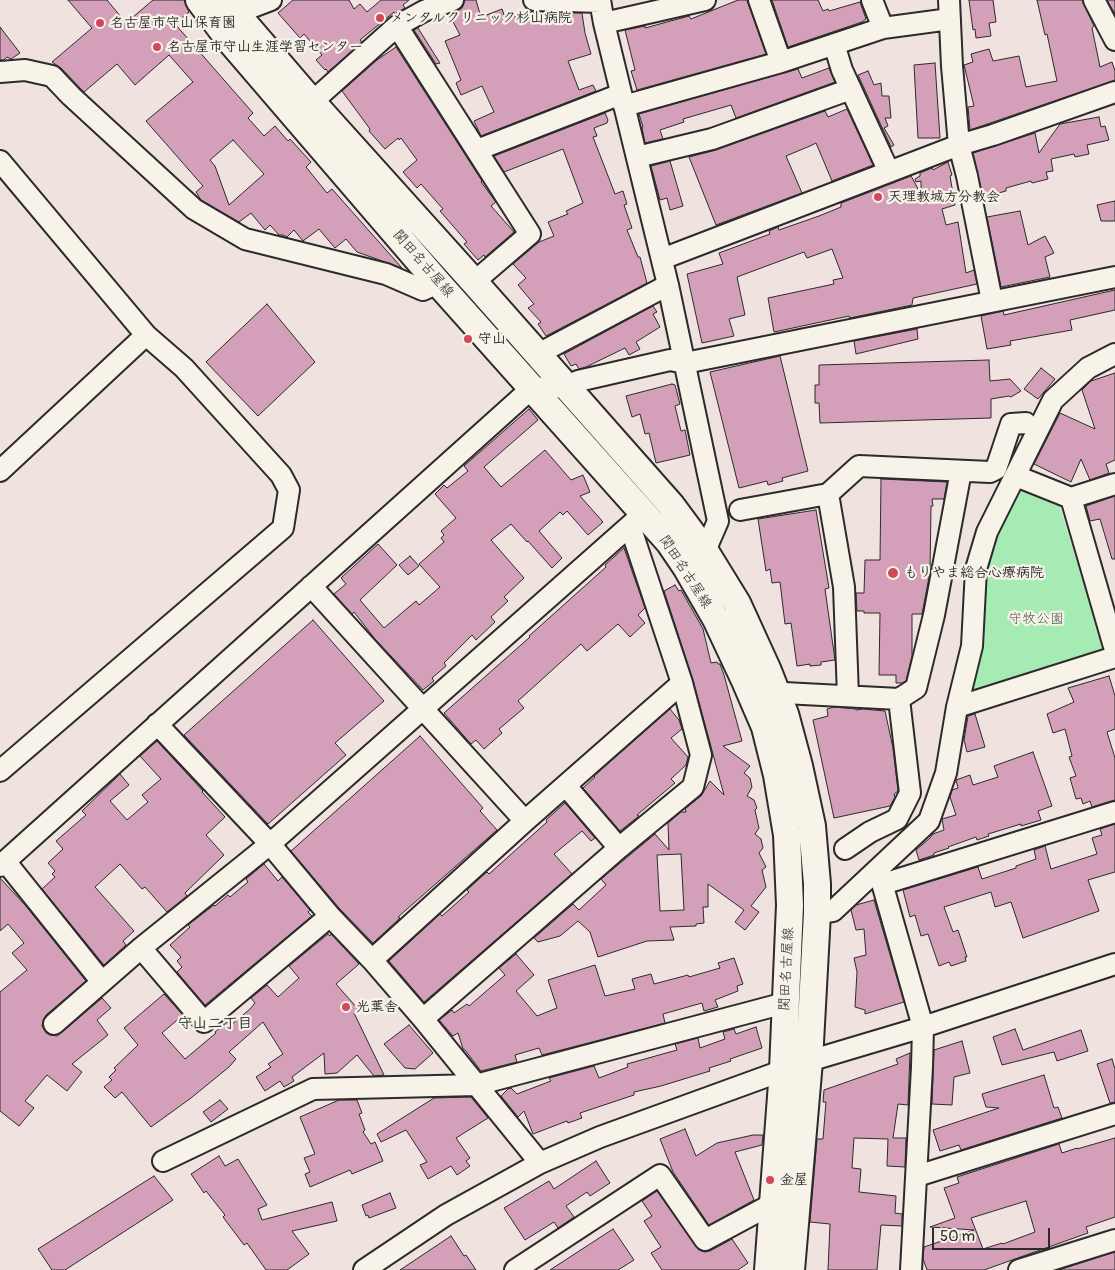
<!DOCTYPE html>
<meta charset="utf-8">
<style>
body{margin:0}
#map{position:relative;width:1115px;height:1270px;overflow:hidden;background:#f0e2df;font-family:Pangolin,sans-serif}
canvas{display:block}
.scale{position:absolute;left:932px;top:1228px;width:118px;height:22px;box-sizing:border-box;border:2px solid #2b2b2b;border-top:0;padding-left:6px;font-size:15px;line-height:18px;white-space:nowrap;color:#2b2b2b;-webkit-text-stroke:4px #f7f3e8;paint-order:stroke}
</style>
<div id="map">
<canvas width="1115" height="1270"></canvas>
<div class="scale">50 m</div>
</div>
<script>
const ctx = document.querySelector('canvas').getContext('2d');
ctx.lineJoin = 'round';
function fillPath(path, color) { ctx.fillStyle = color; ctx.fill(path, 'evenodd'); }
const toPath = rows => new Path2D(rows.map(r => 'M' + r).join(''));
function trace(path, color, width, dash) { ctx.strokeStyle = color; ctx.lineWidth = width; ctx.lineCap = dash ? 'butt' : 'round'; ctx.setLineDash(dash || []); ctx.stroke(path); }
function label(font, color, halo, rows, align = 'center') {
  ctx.font = font + ' Pangolin,"Klee One",sans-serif'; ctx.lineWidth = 4.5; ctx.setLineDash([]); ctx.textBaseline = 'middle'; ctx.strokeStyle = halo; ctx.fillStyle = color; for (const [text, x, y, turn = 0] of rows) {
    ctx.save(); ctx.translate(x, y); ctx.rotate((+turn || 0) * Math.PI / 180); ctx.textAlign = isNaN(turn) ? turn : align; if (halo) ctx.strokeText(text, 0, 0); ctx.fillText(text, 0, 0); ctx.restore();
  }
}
fillPath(toPath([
 [1021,486,1059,504,1103,647,1098,656,977,697,967,691,988,547]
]), '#a6eab4');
const building = toPath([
 [68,0,107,0,126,23,153,0,184,0,189,12,175,24,253,113,248,118,264,136,275,126,288,141,290,139,311,162,306,167,327,193,332,189,402,268,357,252,346,239,335,248,319,229,303,241,294,230,287,237,283,235,279,235,270,225,265,230,251,213,239,222,201,200,196,192,203,186,146,121,193,82,169,55,135,85,117,64,84,92,61,68,52,62,92,28,68,0],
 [233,140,264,174,229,205,215,166,210,160,233,140],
 [293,0,349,0,354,9,360,4,367,12,381,0,409,0,403,5,405,8,395,14,394,12,360,40,362,42,328,72,326,69,325,70,316,60,322,55,304,34,300,38,278,13,293,0],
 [465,0,476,0,480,14,483,13,484,16,502,9,504,15,514,12,515,17,532,12,582,13,585,33,591,54,568,61,579,90,593,85,596,91,481,136,474,121,494,112,482,86,461,95,456,83,461,80,445,41,460,35,449,14,462,8,465,0],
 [738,0,747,0,766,54,637,90,631,71,635,70,625,30,645,26,645,28,689,16,691,19,738,0],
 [772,0,818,0,823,11,828,9,829,11,860,2,866,19,862,22,788,47,772,0],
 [969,0,993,0,996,22,989,23,991,36,976,38,975,29,973,30,969,0],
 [1037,0,1082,0,1094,26,1092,28,1100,67,1112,62,1115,71,1115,80,970,130,968,107,974,106,964,65,973,62,971,54,989,49,993,61,1019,56,1026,87,1057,81,1047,34,1045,35,1037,0],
 [1107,0,1115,0,1115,14,1107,0],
 [0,27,20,53,11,59,7,57,4,60,0,60,0,27],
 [418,28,433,52,440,63,436,64,414,30,418,28],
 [396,47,482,181,481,182,496,202,491,206,514,232,485,257,484,255,478,260,464,244,467,242,440,211,443,209,421,184,417,188,403,172,417,160,401,138,399,140,398,138,385,149,369,131,370,129,342,91,377,60,396,47],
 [935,63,940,138,918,138,914,65,935,63],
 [829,68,835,82,736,118,731,105,683,119,684,122,660,130,663,139,645,143,642,128,643,127,639,114,798,69,802,78,829,68],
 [868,71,874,85,881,83,882,96,889,96,891,118,885,118,888,126,884,128,894,145,891,147,858,75,868,71],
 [847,109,873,165,832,181,816,143,810,146,786,156,802,193,716,225,689,157,716,150,825,111,828,117,847,109],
 [605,113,608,120,607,123,594,128,597,136,593,137,615,194,623,191,627,204,624,205,632,228,627,230,638,257,640,257,647,283,546,336,538,324,541,322,528,308,534,304,518,285,526,278,513,264,539,242,554,236,548,222,568,214,566,211,583,203,563,149,504,172,494,156,605,113],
 [1099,117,1101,127,1105,126,1109,140,1087,145,1089,154,1075,157,1074,154,1051,159,1053,171,1046,172,1048,179,1032,183,1031,181,1006,188,1006,191,983,197,973,153,1035,133,1039,153,1060,124,1099,117],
 [670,161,683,206,670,210,667,198,660,200,651,166,670,161],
 [948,162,952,175,950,176,955,205,942,209,946,225,958,222,966,273,974,270,977,284,913,298,912,305,850,318,849,316,774,332,768,298,834,284,833,280,843,278,832,249,807,258,804,252,737,277,745,315,729,319,734,336,702,343,687,274,723,264,719,253,770,234,769,231,778,227,779,230,819,216,841,207,841,203,911,176,921,194,921,181,916,182,915,179,920,176,920,173,932,168,933,170,948,162],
 [1115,201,1115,221,1101,221,1097,205,1115,201],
 [1020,211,1028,245,1045,236,1054,253,1045,257,1050,277,1001,287,987,217,1020,211],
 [1115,290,1115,310,1070,320,1072,330,1010,341,1011,345,987,349,981,316,1003,311,1004,315,1115,290],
 [267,304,315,362,258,416,206,362,267,304],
 [653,306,657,312,653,314,660,327,636,342,640,349,629,355,625,348,586,367,579,369,576,364,571,366,564,354,653,306],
 [917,329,918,339,856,354,854,341,917,329],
 [780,356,808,471,782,478,783,481,768,485,767,481,739,488,710,372,780,356],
 [989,360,990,381,1010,379,1021,391,1011,397,1009,396,991,399,991,418,820,423,819,403,815,403,815,385,819,385,819,365,989,360],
 [1041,368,1055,379,1038,399,1024,389,1041,368],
 [1115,373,1115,460,1106,464,1109,473,1090,480,1081,459,1071,482,1034,464,1060,413,1095,429,1082,390,1091,381,1115,373],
 [672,384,675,385,680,404,675,406,681,431,685,430,690,455,656,463,649,433,645,434,640,414,632,417,626,396,672,384],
 [529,409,538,420,484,467,501,487,545,450,571,480,583,475,590,492,580,496,603,522,588,535,567,511,563,515,560,512,539,531,562,558,552,568,528,541,527,542,511,524,491,540,524,578,504,597,508,601,491,617,495,622,476,640,472,635,444,663,446,666,432,678,434,681,423,690,375,639,354,612,352,614,334,594,346,584,341,578,378,544,397,565,360,600,384,628,416,601,419,605,440,587,419,564,444,542,441,538,444,535,441,531,456,518,435,494,444,485,447,488,468,471,464,466,529,409],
 [881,479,947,482,944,499,932,499,933,506,931,506,930,572,922,614,912,614,912,656,906,681,902,683,896,683,896,675,879,675,880,613,864,613,864,611,857,611,856,593,864,593,865,560,880,560,881,479],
 [1115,496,1115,559,1112,559,1100,519,1090,521,1086,506,1115,496],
 [816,510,829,588,825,589,835,660,821,662,821,665,810,666,810,664,797,666,791,623,785,624,780,582,772,583,770,569,766,571,758,519,816,510],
 [624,548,645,608,638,615,645,623,630,637,618,624,587,651,581,644,518,701,524,708,499,729,502,733,484,749,476,740,471,744,444,713,530,637,529,636,606,567,605,565,624,548],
 [410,556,419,566,408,575,399,565,410,556],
 [675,585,679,591,681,590,703,629,711,663,717,662,718,664,720,664,724,675,742,741,723,746,750,766,744,773,750,778,752,787,747,796,754,800,757,808,755,810,759,828,755,834,761,839,763,848,759,853,766,867,762,870,766,887,751,906,759,912,745,930,735,922,744,910,708,884,708,907,703,907,704,923,696,924,696,926,670,927,674,940,647,941,598,957,590,932,578,921,560,936,538,942,534,938,573,904,579,910,606,885,601,879,655,834,669,850,668,823,681,812,686,812,685,809,701,796,710,781,724,795,693,680,664,591,675,585],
 [681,854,684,910,660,911,657,855,681,854],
 [313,620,384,701,335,743,346,755,268,824,184,735,313,620],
 [1109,676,1115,696,1115,729,1107,732,1115,758,1115,800,1092,807,1090,801,1083,804,1081,798,1076,799,1070,778,1076,776,1069,757,1072,756,1065,729,1053,733,1047,714,1074,702,1068,688,1109,676],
 [834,707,856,709,856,710,863,709,885,711,893,748,898,791,894,794,895,797,890,806,834,818,813,720,828,716,827,709,834,707],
 [670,709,679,720,682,729,671,738,688,757,686,765,671,779,675,783,637,815,639,816,620,831,583,788,595,777,594,776,670,709],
 [975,714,985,747,967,752,964,740,968,716,975,714],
 [420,736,483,808,480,811,497,830,398,917,400,918,373,943,339,908,291,851,420,736],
 [157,741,203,791,202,792,225,817,206,835,224,855,185,893,187,896,167,912,145,887,142,889,120,864,95,887,134,931,123,941,126,945,104,965,42,889,55,877,52,874,55,871,48,863,63,849,56,841,86,815,82,811,120,774,129,785,110,801,127,820,148,802,142,795,161,779,140,756,157,741],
 [1033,752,1052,806,1038,811,1041,820,1021,826,1021,824,988,834,989,836,977,840,976,837,948,847,949,848,934,853,934,855,919,860,916,850,930,838,933,834,944,830,942,819,956,815,950,797,952,790,958,788,956,780,970,775,973,785,998,777,994,766,1033,752],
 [565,803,595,838,591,841,582,831,554,854,572,874,424,1002,389,961,440,914,442,916,469,892,467,890,479,879,487,872,489,874,547,822,546,820,565,803],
 [1115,824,1115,872,1088,880,1099,911,1023,938,1011,902,995,907,991,892,944,907,953,932,958,930,967,957,965,957,966,961,951,966,949,962,939,966,928,934,921,936,915,915,910,917,903,890,978,867,982,879,1016,868,1016,866,1036,859,1034,850,1045,846,1051,869,1097,854,1092,838,1102,835,1100,829,1115,824],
 [264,864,278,881,282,877,310,910,308,912,312,916,205,1005,177,972,182,967,177,961,181,957,170,945,190,927,188,925,214,905,215,906,228,895,230,897,248,882,246,879,264,864],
 [0,878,25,905,86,981,46,1015,43,1021,42,1026,45,1031,51,1035,57,1036,61,1033,102,998,111,1008,97,1020,108,1035,72,1064,82,1072,67,1091,47,1075,25,1101,34,1108,19,1126,0,1111,0,992,27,970,12,953,24,943,8,924,0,931,0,878],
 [874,900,904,1002,865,1014,865,1010,855,1007,857,972,854,958,866,955,864,929,856,930,851,910,856,905,874,900],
 [328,934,330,936,331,934,359,964,336,984,359,1010,354,1013,384,1075,374,1076,357,1055,337,1073,325,1074,324,1053,292,1077,294,1081,284,1087,280,1081,265,1091,256,1077,271,1067,268,1064,283,1054,263,1022,229,1052,236,1059,229,1067,191,1098,151,1127,122,1092,115,1098,104,1087,112,1080,109,1077,116,1070,114,1068,138,1045,124,1028,164,994,183,1015,162,1033,185,1059,216,1033,215,1032,227,1022,230,1026,250,1009,255,1003,251,998,267,985,278,997,299,978,289,966,328,934],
 [516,954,534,975,516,991,537,1016,557,1008,548,980,595,965,605,996,635,989,632,979,651,974,654,984,688,975,689,977,720,968,718,963,734,958,743,984,737,986,738,991,715,1000,718,1007,704,1011,702,1003,663,1014,665,1023,542,1055,539,1048,515,1055,517,1062,481,1071,465,1050,463,1049,458,1033,453,1036,439,1020,452,1010,454,1013,467,1004,469,1006,505,975,499,968,516,954],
 [409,1025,433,1053,415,1069,405,1068,384,1044,409,1025],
 [756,1027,762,1048,730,1059,731,1061,709,1068,710,1071,661,1086,634,1092,634,1095,580,1113,582,1118,568,1123,567,1121,533,1134,524,1111,518,1117,501,1096,508,1089,511,1088,517,1094,551,1081,549,1078,594,1066,599,1078,628,1067,627,1064,677,1050,675,1044,698,1038,700,1048,725,1039,723,1032,734,1029,736,1034,756,1027],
 [1015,1029,1023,1050,1081,1030,1088,1051,1057,1061,1054,1052,1002,1065,993,1037,1015,1029],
 [962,1041,970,1073,954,1077,952,1105,932,1104,934,1050,962,1041],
 [910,1053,908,1105,898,1104,893,1138,906,1138,905,1167,887,1166,888,1139,854,1138,852,1168,861,1169,859,1192,896,1196,895,1213,902,1214,902,1226,881,1225,877,1270,828,1270,830,1224,810,1222,817,1139,823,1139,826,1102,823,1102,824,1090,898,1064,896,1059,910,1053],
 [1112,1059,1115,1069,1115,1102,1110,1103,1097,1064,1112,1059],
 [1044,1075,1054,1108,1058,1107,1062,1118,961,1150,959,1145,940,1151,933,1130,999,1108,986,1107,982,1094,1044,1075],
 [471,1097,488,1118,456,1138,470,1158,466,1161,470,1166,457,1175,451,1166,428,1179,420,1165,427,1162,406,1130,381,1142,377,1134,434,1098,471,1097],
 [220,1100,228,1109,211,1122,203,1112,220,1100],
 [339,1100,357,1100,362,1113,359,1114,365,1130,363,1132,371,1144,375,1142,383,1161,352,1174,350,1170,310,1187,305,1174,310,1172,304,1158,315,1154,300,1117,339,1100],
 [685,1129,696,1156,717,1143,753,1135,763,1135,762,1145,735,1152,754,1200,709,1225,673,1172,660,1139,685,1129],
 [1115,1138,1115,1217,1086,1227,1088,1233,984,1270,927,1270,923,1259,924,1247,974,1230,930,1227,955,1218,944,1188,959,1183,957,1177,1059,1144,1062,1153,1077,1148,1077,1149,1115,1138],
 [1026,1201,1035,1232,1003,1244,1002,1243,983,1249,971,1218,1026,1201],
 [219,1156,225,1166,238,1159,267,1205,258,1209,262,1220,332,1202,337,1221,292,1231,309,1254,287,1270,266,1270,247,1243,244,1245,223,1217,225,1215,206,1191,204,1193,191,1174,219,1156],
 [596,1161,610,1183,590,1196,587,1192,566,1206,574,1217,558,1228,554,1222,525,1240,504,1208,549,1181,554,1189,596,1161],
 [154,1176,173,1200,65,1270,52,1270,38,1249,154,1176],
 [657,1191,699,1250,705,1252,710,1251,732,1239,748,1263,738,1270,662,1270,651,1253,661,1247,644,1221,652,1216,642,1201,657,1191],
 [390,1193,396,1208,369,1218,368,1215,366,1216,362,1205,390,1193],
 [613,1229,634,1260,618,1270,550,1270,613,1229],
 [451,1236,464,1256,466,1255,476,1270,400,1270,451,1236],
 [1115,1252,1115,1270,1059,1270,1115,1252]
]);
fillPath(building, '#d4a0b9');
trace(building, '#2b2b2b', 1);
const minor = toPath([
 [534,0,600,2],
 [600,0,604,23,668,285,718,521,705,551],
 [759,0,781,62],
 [872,0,883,28],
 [949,0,952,66,959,145,967,176,992,301],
 [1094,0,1115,40],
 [239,15,250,8,271,0],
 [604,23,705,0],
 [397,26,530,234,474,282],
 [834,44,842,70,889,172],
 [0,72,25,70,52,76,71,96,194,209,245,239,386,274,423,290,438,283],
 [312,102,397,26,424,11,453,0],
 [624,106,781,62,883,28,950,19],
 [477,150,621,94],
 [637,157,712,139,851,89],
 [0,161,146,335,184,368,281,475,289,490,283,528,0,771],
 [662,259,959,145,993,135,1115,92],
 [538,354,668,285],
 [0,471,146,335],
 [1016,476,1071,498,1115,484],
 [828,494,859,466,990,472,996,469,1011,424,1026,423],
 [1071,498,1115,650],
 [740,510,828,494,844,587,848,696],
 [311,586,525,821],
 [784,693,899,699,910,793,897,819,870,832,845,849],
 [899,699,916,688,934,615,961,471],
 [957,707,1115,657],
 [157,724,270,844,330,916,372,960,423,1019,540,1163],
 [566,786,619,848],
 [5,861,102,982],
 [0,866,532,388,567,387,578,381,670,360,685,363,1115,277],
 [878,869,923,1027,922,1067,911,1270],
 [883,884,1115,812],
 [817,913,833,911,929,821,946,773,957,707,972,646,976,569,987,532,1053,400,1088,368,1115,354],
 [141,948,204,1022,330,916],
 [372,960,525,821,682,683],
 [423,1019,619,848,693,787,701,755,682,683,630,526],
 [54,1024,141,948,270,844,643,514],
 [163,1161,313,1089,476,1085,785,1003],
 [917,1176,1115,1114],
 [364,1270,446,1215,540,1163,600,1137,809,1061,923,1027,1115,964],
 [515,1270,660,1175,705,1240,774,1203],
 [1019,1270,1115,1240]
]);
const major = toPath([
 [199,0,231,42,438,283,669,542,686,567,716,619,746,683,765,727,777,775,787,835,790,905,783,1070,768,1270],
 [228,0,245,24,312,102,474,282,671,505,705,551,737,603,768,671,785,714,799,766,812,826,817,884,817,913,809,1061,791,1270]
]);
trace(minor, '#2b2b2b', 24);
trace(major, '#2b2b2b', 30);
trace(minor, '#f7f3e8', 20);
trace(major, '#f7f3e8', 26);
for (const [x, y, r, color] of [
 [380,18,5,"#d1495b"],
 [100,23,5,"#d1495b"],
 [157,47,5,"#d1495b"],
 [878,197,5,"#d1495b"],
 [468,339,5,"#d1495b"],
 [893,573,6,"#d1495b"],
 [346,1007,5,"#d1495b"],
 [770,1180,5,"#d1495b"]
]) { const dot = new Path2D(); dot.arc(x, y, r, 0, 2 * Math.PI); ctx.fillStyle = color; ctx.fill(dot); trace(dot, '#f7f3e8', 2); }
label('bold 14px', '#2b2b2b', '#f7f3e8', [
 ["メンタルクリニック杉山病院",390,18],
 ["名古屋市守山保育園",110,23],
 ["名古屋市守山生涯学習センター",167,47],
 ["天理教城方分教会",888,197],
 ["守山",478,339],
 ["もりやま総合心療病院",904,573],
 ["光葉舎",356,1007],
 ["金屋",780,1180]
], 'left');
label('14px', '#2b2b2b', '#f7f3e8', [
 ["関田名古屋線",423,264,49],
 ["関田名古屋線",685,572,57],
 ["関田名古屋線",787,969,-87]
]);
label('14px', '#4a5b4d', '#f7f3e8', [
 ["守牧公園",1036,619]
]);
label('bold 15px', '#2b2b2b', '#f7f3e8', [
 ["守山二丁目",215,1024]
]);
</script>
